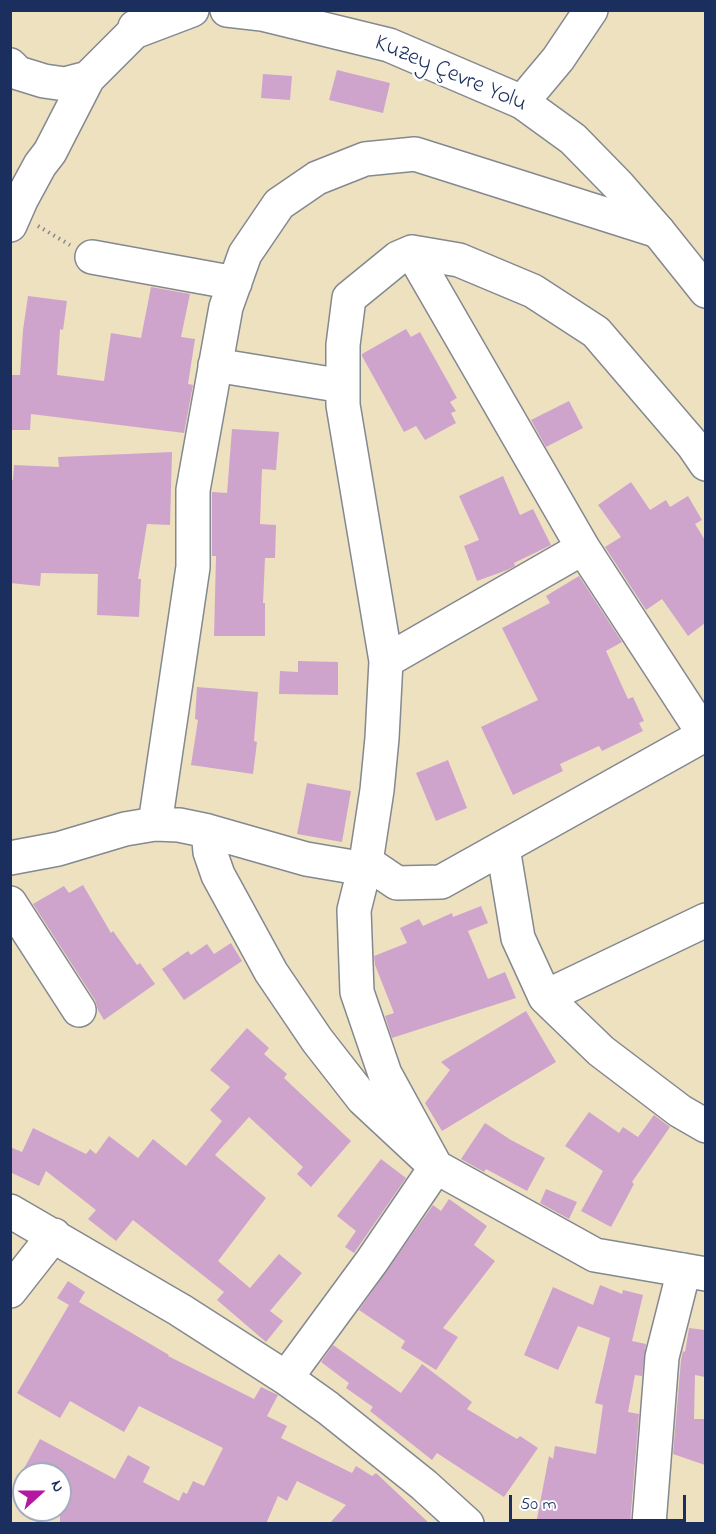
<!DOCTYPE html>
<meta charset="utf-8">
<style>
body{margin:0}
#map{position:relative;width:716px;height:1534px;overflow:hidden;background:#eee1c0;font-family:"Indie Flower",sans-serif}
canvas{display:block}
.frame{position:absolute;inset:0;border:12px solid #1b2f5e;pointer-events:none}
.north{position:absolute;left:12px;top:1462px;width:60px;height:60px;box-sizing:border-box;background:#fff;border:2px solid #a4acbf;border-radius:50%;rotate:69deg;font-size:16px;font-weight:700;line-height:24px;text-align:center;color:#1b2f5e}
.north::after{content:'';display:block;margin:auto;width:21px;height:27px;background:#b5179e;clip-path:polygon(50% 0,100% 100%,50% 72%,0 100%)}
.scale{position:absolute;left:509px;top:1495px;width:177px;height:27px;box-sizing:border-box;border:3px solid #1b2f5e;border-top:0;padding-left:8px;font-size:18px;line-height:21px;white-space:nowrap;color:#1b2f5e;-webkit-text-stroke:4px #fff;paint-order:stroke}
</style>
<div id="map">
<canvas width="716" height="1534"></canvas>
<div class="frame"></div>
<div class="north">N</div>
<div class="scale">50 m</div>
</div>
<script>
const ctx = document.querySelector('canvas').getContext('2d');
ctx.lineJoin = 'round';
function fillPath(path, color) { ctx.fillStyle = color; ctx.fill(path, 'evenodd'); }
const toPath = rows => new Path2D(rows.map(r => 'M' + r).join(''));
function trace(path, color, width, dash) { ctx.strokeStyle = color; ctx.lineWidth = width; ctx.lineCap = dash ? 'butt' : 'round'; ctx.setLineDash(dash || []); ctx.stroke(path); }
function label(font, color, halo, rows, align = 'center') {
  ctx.font = font + ' "Indie Flower",sans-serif'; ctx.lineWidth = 5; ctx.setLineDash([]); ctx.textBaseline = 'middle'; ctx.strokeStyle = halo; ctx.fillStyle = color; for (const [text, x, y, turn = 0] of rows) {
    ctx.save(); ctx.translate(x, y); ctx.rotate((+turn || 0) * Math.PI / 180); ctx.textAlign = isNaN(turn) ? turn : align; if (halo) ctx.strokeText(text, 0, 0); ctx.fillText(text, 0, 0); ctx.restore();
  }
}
fillPath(toPath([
 [337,70,390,83,383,113,329,100],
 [263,74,292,76,290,100,261,98],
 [151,287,190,294,181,337,195,339,188,384,193,385,184,433,31,414,30,430,10,430,10,375,20,375,23,330,28,296,67,301,63,330,60,329,57,375,104,381,111,333,141,338],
 [406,329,411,337,420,332,457,398,450,402,456,411,451,413,456,423,425,440,416,426,404,432,362,356,362,354],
 [569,401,583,428,546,447,531,420],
 [232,429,279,432,276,470,262,469,260,524,276,525,275,558,265,558,263,603,265,603,265,636,214,636,216,556,212,556,212,492,227,493],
 [172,452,170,525,147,524,138,579,141,579,139,617,97,615,98,574,41,573,40,586,10,583,10,479,13,480,14,465,59,467,58,457],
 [503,476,520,515,533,509,551,545,514,563,515,566,507,570,477,581,464,546,479,540,459,496],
 [631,482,650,510,666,500,670,507,688,496,702,520,695,524,705,540,705,623,688,636,662,599,646,610,605,547,621,537,598,505],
 [579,576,622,642,606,651,628,699,633,697,644,721,639,723,643,731,602,751,599,746,560,764,563,771,513,795,481,727,538,700,502,628,550,603,546,596],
 [298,661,338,662,338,695,279,694,280,671,298,672],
 [197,687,258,692,254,741,257,742,253,774,191,765,198,720,195,719],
 [448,760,467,808,436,821,416,773],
 [307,783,351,791,342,842,297,834],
 [83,885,111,933,113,931,137,965,140,963,155,984,104,1020,98,1010,95,1000,33,904,64,886,69,893],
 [481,906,488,923,468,931,488,979,505,972,516,998,392,1038,385,1016,394,1013,375,965,374,956,407,943,400,928,419,919,423,926,452,913,453,917],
 [231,943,242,961,184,1000,162,969,188,951,191,955,207,944,214,954],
 [526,1011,556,1062,442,1131,425,1103,450,1070,441,1062],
 [247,1028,269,1048,264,1054,287,1074,284,1078,351,1141,311,1187,297,1174,303,1167,249,1117,215,1155,266,1198,218,1261,250,1288,279,1254,302,1273,270,1311,283,1321,266,1342,217,1300,224,1292,133,1220,116,1241,88,1219,96,1210,46,1171,39,1186,10,1172,10,1147,22,1152,33,1128,86,1154,90,1149,96,1154,109,1136,138,1158,153,1139,186,1166,222,1121,210,1110,230,1087,210,1070],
 [589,1112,619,1133,623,1127,638,1137,654,1115,670,1127,632,1182,634,1184,611,1227,581,1211,603,1171,565,1146],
 [485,1123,511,1140,545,1158,527,1191,486,1169,484,1172,461,1159],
 [381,1159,406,1178,354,1253,345,1247,356,1231,337,1216],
 [546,1189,577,1202,569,1219,540,1203],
 [449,1199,487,1226,474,1245,495,1261,443,1328,458,1337,436,1370,401,1348,405,1341,359,1310,433,1205,441,1211],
 [68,1281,85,1292,79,1302,169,1355,168,1356,254,1399,261,1387,278,1395,267,1416,287,1426,281,1438,352,1473,356,1466,372,1476,376,1473,430,1524,329,1524,346,1505,297,1481,287,1501,278,1496,266,1524,60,1524,60,1474,21,1474,40,1439,115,1479,128,1455,150,1467,143,1482,179,1501,183,1492,187,1494,193,1481,204,1486,223,1448,139,1406,124,1432,70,1401,60,1418,17,1393,69,1305,57,1298],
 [600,1285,622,1294,623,1290,643,1295,632,1341,646,1344,642,1376,635,1375,628,1412,639,1414,630,1524,536,1524,549,1456,553,1459,555,1446,596,1454,603,1405,595,1403,610,1338,578,1326,558,1370,524,1355,553,1287,593,1305],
 [689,1328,705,1330,705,1377,695,1375,694,1419,705,1419,705,1465,673,1454,681,1360,683,1351,685,1352],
 [333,1345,401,1393,422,1364,472,1402,467,1409,517,1439,520,1436,538,1448,504,1497,437,1453,432,1460,370,1411,373,1407,346,1388,349,1383,321,1362]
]), '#cea4cd');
const minor = toPath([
 [522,102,558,59,591,10],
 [412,252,583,548,706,737],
 [92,257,235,283],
 [215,365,343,386],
 [706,464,693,445,596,332,533,291,459,260,412,252,398,258,349,298,343,345,343,405,386,661,382,738,377,790,366,862,354,910,357,992,385,1074,436,1167,595,1255,706,1274],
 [386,661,583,548],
 [155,824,179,825,208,831,306,859,359,868,366,862,397,883,441,882,706,734],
 [208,831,210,852,218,875,271,972,317,1040,363,1099,436,1167,372,1261,286,1378],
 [503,848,518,938,545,997,601,1051,680,1111,706,1126],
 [10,858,58,849,125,829,155,824,193,567,193,490,226,307,245,254,279,204,317,178,365,159,415,154,658,231],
 [10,903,79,1010],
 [545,997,706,920],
 [10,1211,180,1310,286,1378,328,1408,424,1485,467,1524],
 [10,1291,54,1235],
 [649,1524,662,1357,684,1270]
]);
const major = toPath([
 [227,10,262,14,389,45,522,102,573,139,618,185,658,231,706,291],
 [135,27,134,32,192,10],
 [10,65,18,73,44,81,65,84,88,78],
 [10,225,21,200,40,165,50,152,88,78,134,32,151,10]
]);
trace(minor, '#84888f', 36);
trace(major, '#84888f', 36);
trace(toPath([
 [38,226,70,245]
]), '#84888f', 4, [1.5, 4.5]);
trace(minor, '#fff', 33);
trace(major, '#fff', 33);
label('24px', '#1b2f5e', '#fff', [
 ["Kuzey Çevre Yolu",450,75,23]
]);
</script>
